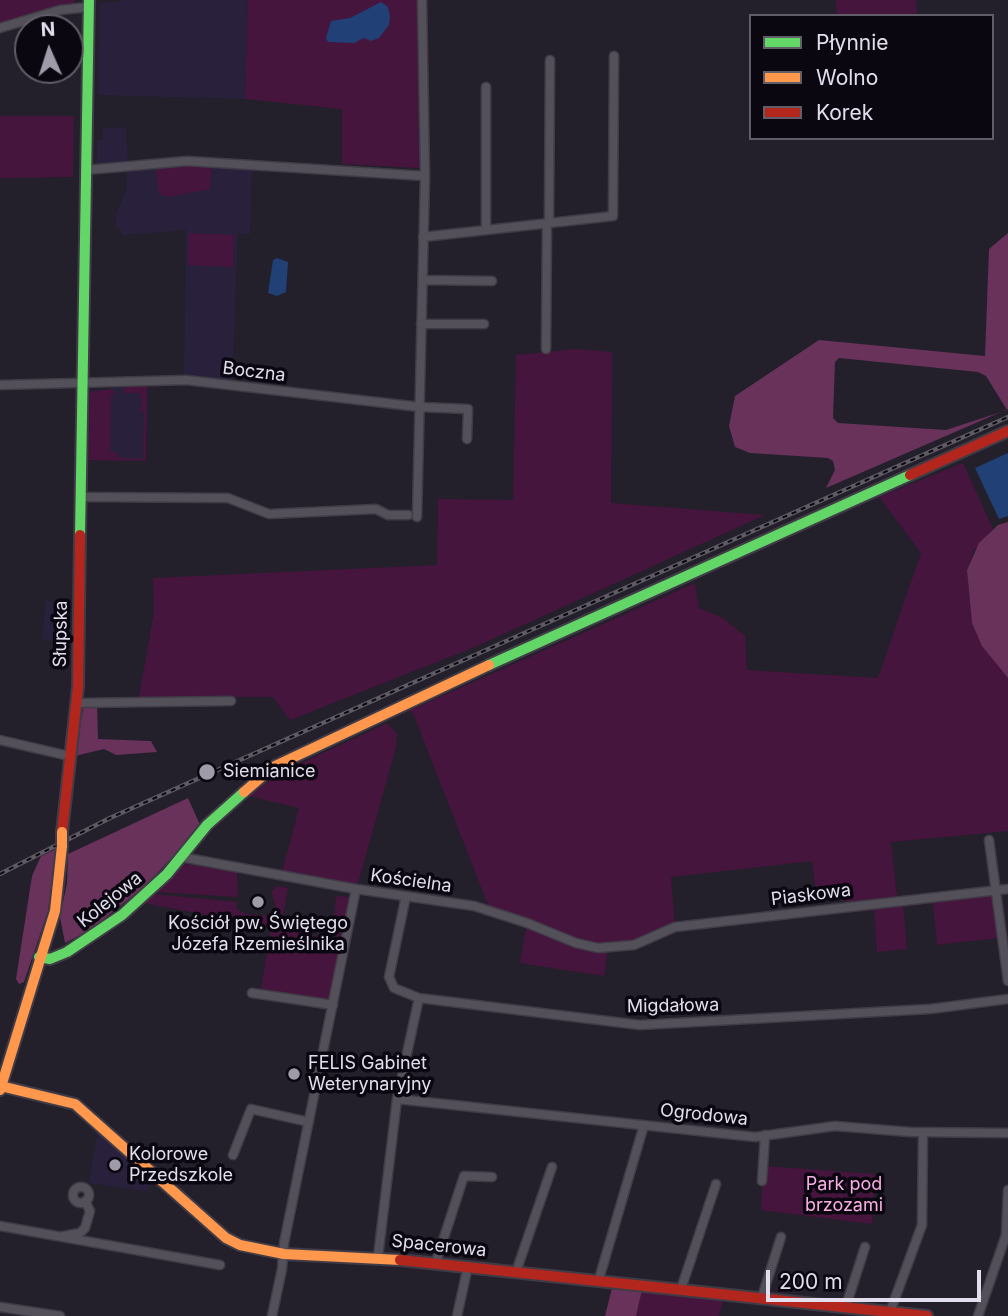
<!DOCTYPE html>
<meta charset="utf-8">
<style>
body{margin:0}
#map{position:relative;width:1008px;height:1316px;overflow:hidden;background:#231f2b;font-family:Inter,sans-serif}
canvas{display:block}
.legend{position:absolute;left:749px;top:14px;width:245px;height:126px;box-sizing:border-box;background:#0a0710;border:2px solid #605d68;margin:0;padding:9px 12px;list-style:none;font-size:21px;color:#e2deed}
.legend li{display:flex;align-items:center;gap:14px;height:35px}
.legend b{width:35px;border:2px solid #605d68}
.north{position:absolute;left:14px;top:14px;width:70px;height:70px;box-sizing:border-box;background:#0a0710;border:2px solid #605d68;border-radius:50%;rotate:357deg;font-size:19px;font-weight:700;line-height:28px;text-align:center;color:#e2deed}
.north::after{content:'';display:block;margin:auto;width:24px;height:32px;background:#9f9ba9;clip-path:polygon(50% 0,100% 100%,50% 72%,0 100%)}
.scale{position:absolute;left:766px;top:1270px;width:215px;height:32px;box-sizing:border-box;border:4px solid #e2deed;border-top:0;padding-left:9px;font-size:21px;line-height:24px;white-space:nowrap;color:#e2deed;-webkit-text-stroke:5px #0a0710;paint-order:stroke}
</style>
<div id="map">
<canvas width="1008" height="1316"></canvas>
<ul class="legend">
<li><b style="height:9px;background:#63d668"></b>Płynnie</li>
<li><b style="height:9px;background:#ff974d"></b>Wolno</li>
<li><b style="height:9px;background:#b3261e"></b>Korek</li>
</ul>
<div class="north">N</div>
<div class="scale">200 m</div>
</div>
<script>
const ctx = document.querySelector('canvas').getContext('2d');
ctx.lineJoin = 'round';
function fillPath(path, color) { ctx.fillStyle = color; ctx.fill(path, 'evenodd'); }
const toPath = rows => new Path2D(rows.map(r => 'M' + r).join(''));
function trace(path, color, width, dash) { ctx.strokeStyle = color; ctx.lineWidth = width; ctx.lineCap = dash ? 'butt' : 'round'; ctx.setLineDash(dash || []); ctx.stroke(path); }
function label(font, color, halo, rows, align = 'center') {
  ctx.font = font + ' Inter,sans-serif'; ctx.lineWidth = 7; ctx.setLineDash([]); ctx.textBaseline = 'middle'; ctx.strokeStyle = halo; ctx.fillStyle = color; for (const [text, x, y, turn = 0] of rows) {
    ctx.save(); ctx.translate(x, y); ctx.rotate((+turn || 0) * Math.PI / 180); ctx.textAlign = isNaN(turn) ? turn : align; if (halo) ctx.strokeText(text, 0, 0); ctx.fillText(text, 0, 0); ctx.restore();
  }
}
fillPath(toPath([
 [124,0,248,0,245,99,98,95,99,4],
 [126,127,128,163,97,165,97,140,103,139,103,128],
 [185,165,252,167,250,234,238,234,232,380,184,374,186,230,122,235,121,230,116,227,115,216,127,189,127,171],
 [147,384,146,461,89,460,90,391],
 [46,601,69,603,68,645,42,639],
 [98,1130,161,1186,159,1188,153,1184,146,1191,89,1183]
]), '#29213b');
fillPath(toPath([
 [0,0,75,0,74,3,0,23],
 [248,0,417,0,419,168,342,164,342,109,245,99],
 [836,0,916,0,917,16,837,16],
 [0,116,74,116,73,177,0,178],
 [185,165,212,166,210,189,170,197,159,194,156,168],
 [189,233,234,235,233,267,188,265],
 [576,349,612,352,611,503,765,515,475,647,290,720,273,697,139,697,154,612,153,578,437,565,438,499,513,500,516,355],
 [147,384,146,461,89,460,90,392,112,389,115,395,111,395,110,452,115,452,120,458,143,459,144,412,140,411,142,400,139,393,124,393,124,389,129,385],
 [963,463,993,529,973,552,967,570,972,623,1008,678,1008,831,891,842,897,897,997,887,1005,937,937,945,933,903,903,907,907,949,877,952,874,910,847,913,845,898,817,903,812,861,671,877,675,927,651,938,608,948,604,976,520,963,527,923,490,910,413,713,408,711,695,583,699,608,723,618,745,636,747,670,878,678,921,553,879,497],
 [387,723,397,734,396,747,357,887,281,876,299,808,249,796,280,773],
 [184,864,237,871,238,897,156,892],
 [277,886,288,888,282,919,289,920,288,930,332,939,336,896,352,897,331,1001,261,989,271,927,144,903,153,894,237,902,236,909,247,914,267,916,276,907,271,892],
 [764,1166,875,1174,872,1224,761,1210],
 [642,1290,724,1298,719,1316,636,1316]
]), '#46153d');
fillPath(toPath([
 [1008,233,1008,409,826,488,835,470,833,461,828,458,750,453,735,447,729,426,735,396,819,340,985,356,989,249],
 [839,358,978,372,986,376,1007,410,946,430,838,423,833,418,835,362],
 [1008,522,1008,678,982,646,972,623,967,570,979,543,998,525],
 [84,704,97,704,98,739,151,741,157,752,116,755,104,749,75,756],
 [188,798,201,827,145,886,90,930,65,943,60,917,67,883,68,854],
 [56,849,48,911,24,982,19,984,16,979,32,876,41,856],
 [612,1288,642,1290,636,1316,605,1316]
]), '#68325b');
fillPath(toPath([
 [381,2,388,7,390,17,389,25,379,38,371,41,364,38,354,43,328,42,326,38,331,21,350,18],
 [277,258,288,262,286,292,277,296,268,293,273,260],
 [1008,453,1008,516,999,519,975,468]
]), '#204076');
const street = toPath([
 [0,28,60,10,89,7],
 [86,170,187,161,425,176],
 [549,223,550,60],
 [486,230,486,87],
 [423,237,613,216,614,56],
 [423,280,492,281],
 [421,324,484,324],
 [546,349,547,223],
 [0,385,186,380,420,407,468,409,467,439],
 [81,497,228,498,269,514,376,509,388,515,408,515],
 [417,517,425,176,422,0],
 [76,703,231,701],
 [0,740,69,756],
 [989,840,1008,981],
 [181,857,356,889,474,906,527,923,576,943,598,948,634,945,675,927,1008,889],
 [406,896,389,977,394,988,419,998,640,1025,930,1009,1008,999],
 [252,993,333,1005],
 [397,1099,755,1137,835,1126,910,1132,1008,1133],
 [233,1155,251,1109,309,1122],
 [762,1181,765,1135],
 '73 1195a8 8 0 1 1 16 0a8 8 0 1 1-16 0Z',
 [0,1226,220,1265],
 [64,1236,80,1233,85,1228,90,1211,85,1201],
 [378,1257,397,1099,419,998],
 [436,1262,464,1176,492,1177],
 [516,1272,552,1167],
 [599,1279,644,1125],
 [681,1289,716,1184],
 [762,1297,781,1237],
 [846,1306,865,1247],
 [0,1307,60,1316],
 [890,1312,922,1225,923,1132],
 [272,1316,282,1269,284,1243,356,889],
 [457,1316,468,1266],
 [978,1316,1006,1235,1008,1190]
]);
const fast = toPath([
 [80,535,89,0],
 [489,665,910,475],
 [39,957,50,959,67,952,122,915,167,874,207,825,244,792]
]);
const slow = toPath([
 [244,792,273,767,489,665],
 [1,1086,75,1104,226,1238,240,1245,284,1254,400,1260],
 [0,1090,55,911,62,846]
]);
const jam = toPath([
 [910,475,1008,431],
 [62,832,78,687,80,535],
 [400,1260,927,1316]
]);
trace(street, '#403c47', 11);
trace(fast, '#403c47', 14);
trace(slow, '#403c47', 14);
trace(jam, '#403c47', 14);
trace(street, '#535059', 8);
trace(fast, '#63d668', 10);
trace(slow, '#ff974d', 10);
trace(jam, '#b3261e', 10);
const rail = toPath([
 [0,874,110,818,1008,417]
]);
trace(rail, '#5e5a63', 4.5);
trace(rail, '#0a0710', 2, [5]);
const slowBridge = toPath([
 [62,832,62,846]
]);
trace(slowBridge, '#403c47', 14, []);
trace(slowBridge, '#ff974d', 10);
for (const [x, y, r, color] of [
 [207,772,9,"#9f9ba9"],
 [258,902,7,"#9f9ba9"],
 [294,1074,7,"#9f9ba9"],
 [115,1165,7,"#9f9ba9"]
]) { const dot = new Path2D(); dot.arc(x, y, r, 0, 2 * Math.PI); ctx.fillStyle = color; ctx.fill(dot); trace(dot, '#0a0710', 2.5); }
label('18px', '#e2deed', '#0a0710', [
 ["Boczna",254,372,7],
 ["Słupska",61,634,-89],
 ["Kościelna",411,881,8],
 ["Piaskowa",811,895,-7],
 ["Kolejowa",110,900,-39],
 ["Migdałowa",673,1006,-1],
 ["Ogrodowa",704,1115,6],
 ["Spacerowa",439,1246,6]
]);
label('18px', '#e2deed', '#0a0710', [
 ["Siemianice",223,772],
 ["Kościół pw. Świętego",258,924,"center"],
 ["Józefa Rzemieślnika",258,945,"center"],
 ["FELIS Gabinet",308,1064],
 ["Weterynaryjny",308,1085],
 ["Kolorowe",129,1155],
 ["Przedszkole",129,1176]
], 'left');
label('18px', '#f9afe4', '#0a0710', [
 ["Park pod",844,1185],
 ["brzozami",844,1206]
]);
</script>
